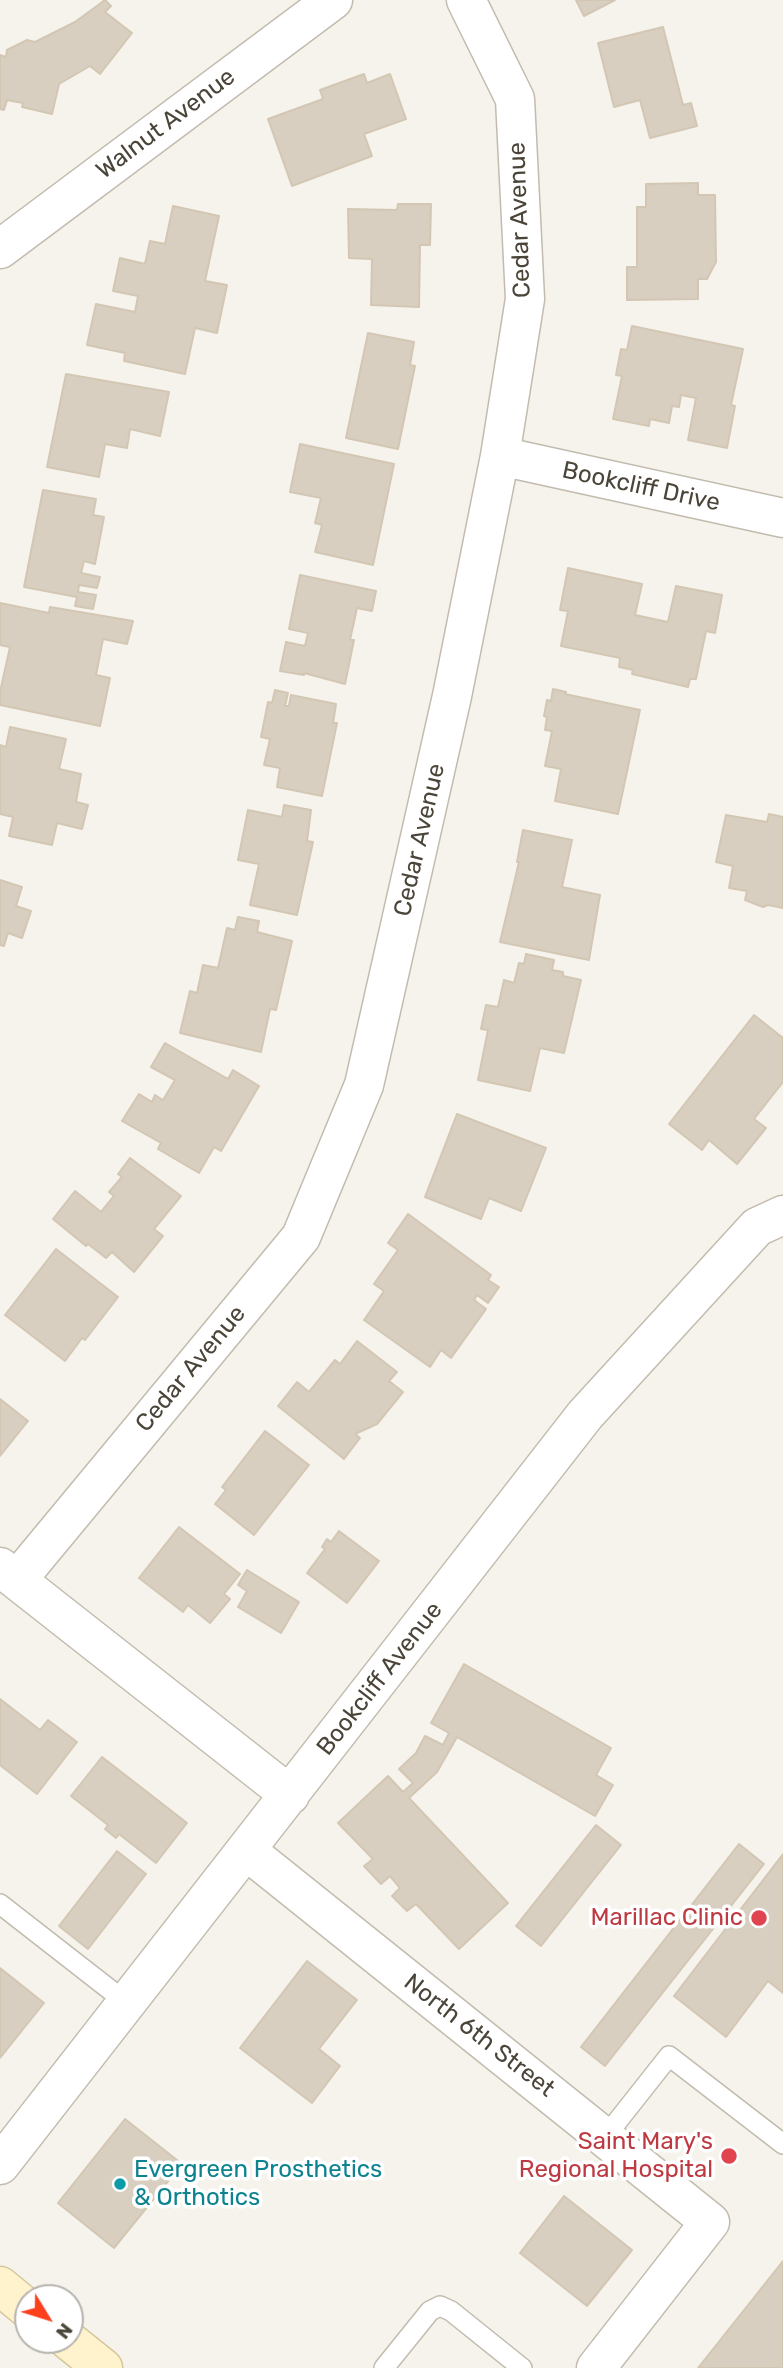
<!DOCTYPE html>
<style>
body{margin:0}
#map{position:relative;width:783px;height:2368px;overflow:hidden;background:#f6f3ec;font-family:Rubik,sans-serif}
canvas{display:block}
.north{position:absolute;left:14px;top:2284px;width:70px;height:70px;box-sizing:border-box;background:#fff;border:2px solid #b7b4b0;border-radius:50%;rotate:128deg;font-size:19px;font-weight:700;line-height:28px;text-align:center;color:#4b4439}
.north::after{content:'';display:block;margin:auto;width:24px;height:32px;background:#fc3f1d;clip-path:polygon(50% 0,100% 100%,50% 72%,0 100%)}
</style>
<div id="map">
<canvas width="783" height="2368"></canvas>
<div class="north">N</div>
</div>
<script>
const ctx = document.querySelector('canvas').getContext('2d');
ctx.lineJoin = 'round';
function fillPath(path, color) { ctx.fillStyle = color; ctx.fill(path, 'evenodd'); }
const toPath = rows => new Path2D(rows.map(r => 'M' + r).join(''));
function trace(path, color, width, dash) { ctx.strokeStyle = color; ctx.lineWidth = width; ctx.lineCap = dash ? 'butt' : 'round'; ctx.setLineDash(dash || []); ctx.stroke(path); }
function label(font, color, halo, rows, align = 'center') {
  ctx.font = font + ' Rubik,sans-serif'; ctx.lineWidth = 7; ctx.setLineDash([]); ctx.textBaseline = 'middle'; ctx.strokeStyle = halo; ctx.fillStyle = color; for (const [text, x, y, turn = 0] of rows) {
    ctx.save(); ctx.translate(x, y); ctx.rotate((+turn || 0) * Math.PI / 180); ctx.textAlign = isNaN(turn) ? turn : align; if (halo) ctx.strokeText(text, 0, 0); ctx.fillText(text, 0, 0); ctx.restore();
  }
}
const building = toPath([
 [105,0,111,6,105,12,132,33,100,74,90,66,59,84,52,114,22,107,23,103,7,100,4,110,0,109,0,55,6,57,7,50,27,40,35,42,75,22,105,0],
 [576,0,615,0,584,16,576,0],
 [663,27,683,105,691,103,697,126,650,138,640,100,614,107,598,43,663,27],
 [364,74,367,83,390,74,406,119,364,134,372,156,292,186,268,119,323,99,320,90,364,74],
 [698,183,698,195,715,195,716,262,707,279,698,279,698,299,627,300,627,267,637,267,637,207,646,207,646,184,698,183],
 [398,204,431,204,430,245,420,245,419,307,371,305,372,259,349,258,348,209,397,210,398,204],
 [173,206,219,216,205,281,227,285,217,333,195,328,185,374,124,361,125,353,87,345,96,304,135,312,138,296,113,291,120,258,145,264,150,241,165,244,173,206],
 [632,326,743,349,731,405,735,406,727,448,688,440,696,398,681,395,679,407,672,406,669,423,650,419,649,426,613,419,622,376,616,375,621,349,627,350,632,326],
 [368,333,414,342,410,365,415,366,398,449,346,438,368,333],
 [66,374,169,392,160,436,130,429,127,448,105,444,99,477,47,467,66,374],
 [300,444,394,464,373,565,315,552,322,525,315,523,321,498,290,492,300,444],
 [43,490,96,499,93,515,104,517,95,564,84,561,81,573,100,577,97,588,79,585,78,592,96,595,93,609,75,606,77,597,24,587,43,490],
 [568,568,642,584,635,615,668,622,676,586,722,595,715,633,706,631,696,679,690,679,688,687,632,674,633,670,619,667,620,658,561,646,568,611,560,610,568,568],
 [300,575,376,591,372,611,357,608,350,640,354,640,345,684,304,673,304,675,280,671,286,642,305,646,308,633,289,629,300,575],
 [0,603,49,613,50,607,133,621,127,644,103,639,96,675,110,678,100,726,0,705,0,692,10,647,0,645,0,603],
 [553,689,566,692,565,694,640,710,618,814,555,801,561,769,545,766,552,731,545,730,547,717,544,716,547,700,551,701,553,689],
 [275,690,288,693,285,706,289,706,291,695,336,704,333,723,337,723,322,796,277,787,280,768,264,765,270,739,261,737,268,702,272,703,275,690],
 [10,727,66,739,59,769,81,774,76,802,88,805,82,829,57,823,52,845,9,836,13,817,0,814,0,745,6,747,10,727],
 [284,805,311,810,307,841,313,842,297,915,250,905,259,864,238,860,248,810,282,817,284,805],
 [769,814,783,817,783,908,768,905,763,907,745,900,747,891,729,888,733,866,716,862,726,815,767,822,769,814],
 [523,830,572,840,562,887,600,895,589,960,500,942,519,862,517,862,523,830],
 [0,880,22,887,16,906,31,911,22,938,8,933,4,946,0,945,0,880],
 [238,917,259,921,257,932,292,941,276,1010,270,1009,261,1052,180,1033,190,991,197,993,203,965,218,968,227,928,235,930,238,917],
 [526,954,554,960,552,970,563,972,563,976,581,980,564,1053,540,1048,530,1091,478,1080,488,1030,481,1029,486,1005,498,1007,504,980,514,983,519,963,524,964,526,954],
 [754,1015,783,1038,783,1082,754,1119,766,1128,737,1164,709,1140,702,1150,669,1124,754,1015],
 [165,1043,228,1079,233,1070,259,1086,221,1151,214,1147,199,1173,158,1149,161,1143,122,1121,139,1094,152,1102,155,1095,163,1100,175,1080,151,1067,165,1043],
 [457,1114,546,1148,521,1211,489,1198,481,1219,425,1197,457,1114],
 [130,1158,181,1196,154,1229,163,1236,134,1272,112,1252,106,1258,88,1244,86,1246,53,1219,75,1191,101,1212,114,1196,109,1192,122,1177,118,1174,130,1158],
 [408,1214,491,1275,488,1280,499,1287,488,1303,477,1295,474,1300,486,1309,451,1358,441,1350,430,1367,364,1320,384,1291,374,1284,398,1250,388,1243,408,1214],
 [56,1249,118,1297,85,1340,82,1338,65,1361,5,1315,56,1249],
 [357,1341,397,1372,389,1381,403,1392,377,1424,355,1434,360,1438,344,1459,278,1406,297,1382,309,1392,335,1360,340,1364,357,1341],
 [0,1399,28,1421,0,1456,0,1399],
 [265,1431,309,1465,254,1535,215,1504,226,1490,222,1487,265,1431],
 [179,1527,240,1574,224,1594,230,1599,210,1623,188,1605,183,1612,139,1578,179,1527],
 [339,1531,379,1561,347,1603,307,1573,325,1549,322,1547,327,1539,331,1542,339,1531],
 [247,1570,299,1602,281,1633,238,1607,247,1591,238,1585,247,1570],
 [464,1664,611,1748,596,1775,613,1785,595,1816,457,1737,437,1772,409,1798,508,1903,459,1949,416,1904,407,1911,392,1896,400,1888,390,1876,381,1884,364,1866,373,1859,338,1823,388,1776,403,1792,413,1783,399,1769,416,1753,425,1736,443,1745,449,1733,431,1723,464,1664],
 [0,1699,40,1730,48,1720,77,1742,37,1794,0,1765,0,1699],
 [102,1757,187,1823,156,1863,119,1834,116,1838,105,1829,108,1825,71,1796,102,1757],
 [596,1825,621,1845,541,1946,516,1926,596,1825],
 [739,1844,764,1864,605,2066,581,2047,739,1844],
 [117,1851,146,1874,88,1949,59,1926,117,1851],
 [783,1854,783,1993,768,1981,726,2037,674,1996,783,1854],
 [307,1961,357,2000,319,2049,340,2066,312,2103,240,2048,307,1961],
 [0,1968,44,2003,0,2058,0,1968],
 [125,2119,182,2164,114,2248,58,2203,125,2119],
 [564,2196,632,2250,587,2306,520,2253,564,2196],
 [783,2261,783,2368,698,2368,783,2261]
]);
fillPath(building, '#d8cfc1');
trace(building, '#d3c7b4', 2);
const lane = toPath([
 [0,1904,127,2003],
 [605,2137,669,2056,783,2144],
 [384,2368,430,2311,440,2306,451,2311,522,2368]
]);
const street = toPath([
 [0,249,333,0],
 [500,456,783,518],
 [0,1567,290,1795],
 [17,1580,301,1237,364,1085,452,696,500,456,525,299,515,99,466,0],
 [247,1851,710,2222,596,2368],
 [0,2165,585,1415,757,1227,783,1215]
]);
const secondary = toPath([
 [0,2286,28,2309],
 [68,2340,103,2368]
]);
trace(lane, '#c2bbae', 22);
trace(street, '#c2bbae', 41);
trace(secondary, '#d6c79b', 41);
trace(lane, '#fff', 19);
trace(street, '#fff', 38);
trace(secondary, '#fff3cd', 38);
for (const [x, y, r, color] of [
 [759,1918,9,"#e0444e"],
 [729,2156,9,"#e0444e"],
 [120,2184,7,"#0f9aa8"]
]) { const dot = new Path2D(); dot.arc(x, y, r, 0, 2 * Math.PI); ctx.fillStyle = color; ctx.fill(dot); trace(dot, '#fff', 2.5); }
label('24px', '#4b4439', '#fff', [
 ["Walnut Avenue",166,124,-37],
 ["Cedar Avenue",520,220,-92],
 ["Bookcliff Drive",641,487,12],
 ["Cedar Avenue",420,840,-77],
 ["Cedar Avenue",191,1369,-50],
 ["Bookcliff Avenue",380,1679,-52],
 ["North 6th Street",479,2036,38]
]);
label('24px', '#be3a42', '#fff', [
 ["Marillac Clinic",743,1918],
 ["Saint Mary's",713,2142],
 ["Regional Hospital",713,2170]
], 'right');
label('24px', '#0d838f', '#fff', [
 ["Evergreen Prosthetics",134,2170],
 ["& Orthotics",134,2198]
], 'left');
</script>
